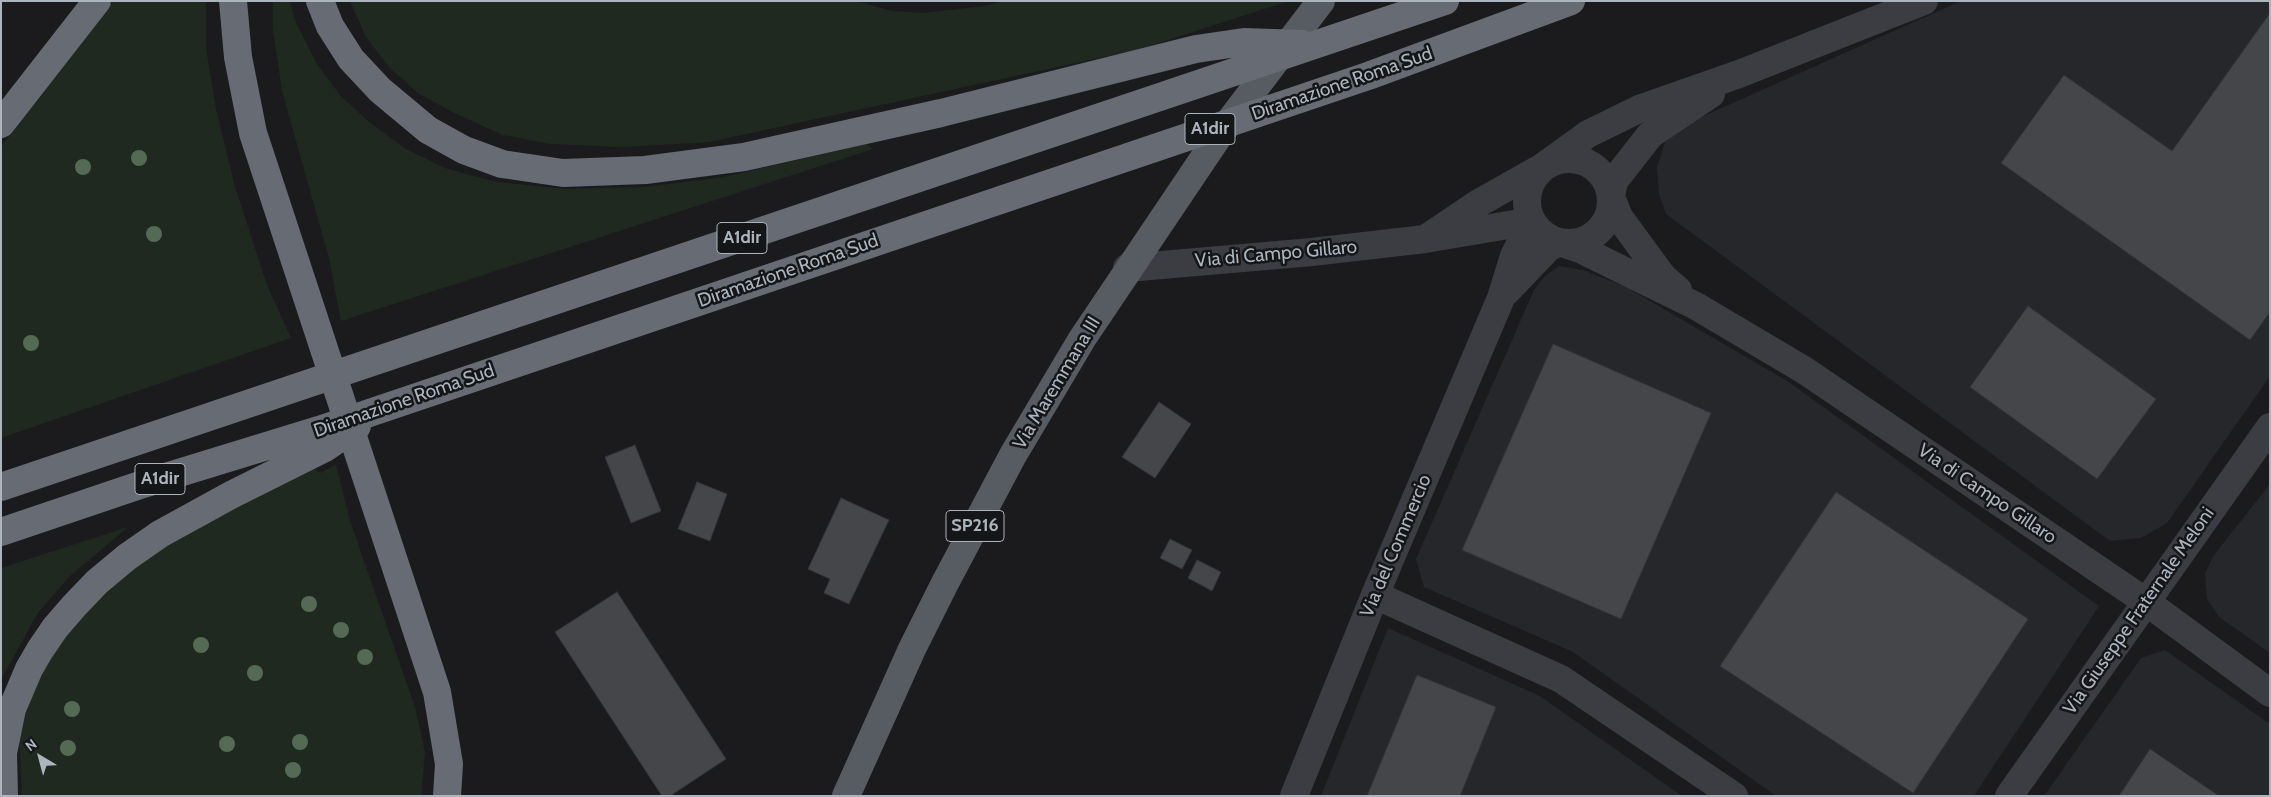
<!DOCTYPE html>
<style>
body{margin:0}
#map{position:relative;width:2271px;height:797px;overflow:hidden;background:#1b1b1d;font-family:Cabin,sans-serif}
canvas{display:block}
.frame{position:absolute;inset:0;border:2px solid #acb4be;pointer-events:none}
.north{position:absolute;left:15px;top:732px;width:50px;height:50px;-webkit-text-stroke:4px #151618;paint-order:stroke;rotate:323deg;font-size:14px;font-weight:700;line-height:20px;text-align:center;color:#acb4be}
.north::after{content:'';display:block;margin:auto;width:18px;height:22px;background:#acb4be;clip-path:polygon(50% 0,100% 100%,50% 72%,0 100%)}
</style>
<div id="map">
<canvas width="2271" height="797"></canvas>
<div class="frame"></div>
<div class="north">N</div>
</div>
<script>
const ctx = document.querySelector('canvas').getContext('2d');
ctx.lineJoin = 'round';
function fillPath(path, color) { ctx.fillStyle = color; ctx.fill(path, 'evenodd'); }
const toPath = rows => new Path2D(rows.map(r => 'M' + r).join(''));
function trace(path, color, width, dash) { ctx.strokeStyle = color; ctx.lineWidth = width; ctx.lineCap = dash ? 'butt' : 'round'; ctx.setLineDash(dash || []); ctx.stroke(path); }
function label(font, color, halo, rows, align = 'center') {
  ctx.font = font + ' Cabin,sans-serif'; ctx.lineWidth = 5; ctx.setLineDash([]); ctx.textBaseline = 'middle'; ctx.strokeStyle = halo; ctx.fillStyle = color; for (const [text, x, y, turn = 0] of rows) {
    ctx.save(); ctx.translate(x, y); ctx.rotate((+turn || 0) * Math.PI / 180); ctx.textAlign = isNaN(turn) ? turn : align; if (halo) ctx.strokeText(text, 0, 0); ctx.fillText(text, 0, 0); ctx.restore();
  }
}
fillPath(toPath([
 [1961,1,2270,1,2270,376,2167,523,2141,538,2110,541,1666,214,1659,194,1657,168,1665,142,1688,123],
 [1559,266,1583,270,1626,287,1789,382,2099,606,1974,796,1776,796,1573,652,1424,587,1416,559,1534,290,1544,277],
 [2270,484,2270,653,2219,617,2207,599,2205,573,2214,555],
 [1388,628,1540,696,1682,796,1321,796],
 [2165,650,2270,724,2270,796,2044,796,2141,658]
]), '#26272b');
fillPath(toPath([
 [113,1,206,1,206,48,216,109,235,187,267,285,291,338,1,438,1,147],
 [273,1,290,1,295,21,317,64,340,95,369,122,406,149,445,168,470,175,497,182,566,189,645,187,724,177,866,144,873,149,341,321,329,258,282,91,273,29],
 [350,1,856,1,892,11,923,13,985,6,1004,1,1289,1,1140,49,1025,74,709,142,623,147,551,144,503,135,452,112,418,93,389,67,366,37],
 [336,465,350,521,415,707,425,752,421,796,22,796,19,735,36,683,60,638,86,605,137,561,197,524,315,469,320,473],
 [128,527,69,577,37,614,1,680,1,568]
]), '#202920');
const building = toPath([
 [2270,13,2270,312,2250,340,2001,163,2064,75,2172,151,2270,13],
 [2028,306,2156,399,2097,479,1970,387,2028,306],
 [1553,344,1711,413,1621,619,1462,550,1553,344],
 [1159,402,1191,424,1155,478,1122,457,1159,402],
 [635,445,661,511,631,523,605,457,635,445],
 [697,482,727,494,710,541,678,529,697,482],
 [1836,492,2028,619,1913,793,1720,666,1836,492],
 [841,498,889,520,849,604,824,593,830,579,808,569,841,498],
 [1170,539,1192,550,1182,569,1160,558,1170,539],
 [1197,560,1221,572,1212,591,1188,578,1197,560],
 [617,592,726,759,670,796,662,796,555,632,617,592],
 [1417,675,1496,707,1460,796,1367,796,1417,675],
 [2150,749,2219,796,2119,796,2150,749]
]);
fillPath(building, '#44464a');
trace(building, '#34353a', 1);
trace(toPath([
 '1527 201a42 42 0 1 1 84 0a42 42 0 1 1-84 0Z',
 [1425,239,1477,204,1541,168,1588,134,1639,109,1739,74,1924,1],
 [1559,242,1580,249,1696,306,1804,370,2145,601,2270,693],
 [1127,268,1312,252,1425,239,1532,221],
 [1678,290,1663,277,1619,217,1611,197,1614,181,1650,135,1711,94],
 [1506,292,1548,248,1559,242],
 [1375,595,1561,679,1734,796],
 [1294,796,1375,595,1501,298,1514,256,1532,221],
 [2009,796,2270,427]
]), '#3b3d43', 28);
trace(toPath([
 [846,796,912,649,945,583,1013,455,1082,339,1220,134,1321,1]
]), '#575b62', 28);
trace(toPath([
 [233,1,238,57,253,133,437,692,449,764,447,796],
 [320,1,330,26,351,59,380,90,428,130,464,150,502,164,563,173,645,170,744,157,941,113,1196,49,1244,42,1302,44],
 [1,124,97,1],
 [1,487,1445,1],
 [1,532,143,484,319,430,1368,76,1571,1],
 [4,796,3,753,12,709,29,669,40,650,55,628,74,606,97,582,127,557,160,534,231,495,325,448,357,426]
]), '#676c74', 28);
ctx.fillStyle = '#556a55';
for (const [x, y] of [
 [139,158],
 [83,167],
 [154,234],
 [31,343],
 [309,604],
 [341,630],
 [201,645],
 [365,657],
 [255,673],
 [72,709],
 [300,742],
 [227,744],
 [68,748],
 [293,770]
]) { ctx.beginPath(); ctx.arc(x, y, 8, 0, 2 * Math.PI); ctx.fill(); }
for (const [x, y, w] of [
 [1210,129,50],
 [742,238,50],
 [160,479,50],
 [975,526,58]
]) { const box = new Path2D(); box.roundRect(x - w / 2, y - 15.5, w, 31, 4); ctx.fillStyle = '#151618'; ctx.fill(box); trace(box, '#acb4be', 1); }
label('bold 18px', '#acb4be', null, [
 ["A1dir",1210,129],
 ["A1dir",742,238],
 ["A1dir",160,479],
 ["SP216",975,526]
]);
label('19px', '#acb4be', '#151618', [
 ["Diramazione Roma Sud",1342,84,-19],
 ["Via di Campo Gillaro",1276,254,-5],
 ["Diramazione Roma Sud",788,271,-19],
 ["Via Maremmana III",1057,383,-59],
 ["Diramazione Roma Sud",404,401,-19],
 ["Via di Campo Gillaro",1987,494,34],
 ["Via del Commercio",1396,546,-67],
 ["Via Giuseppe Fraternale Meloni",2139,611,-55]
]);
</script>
